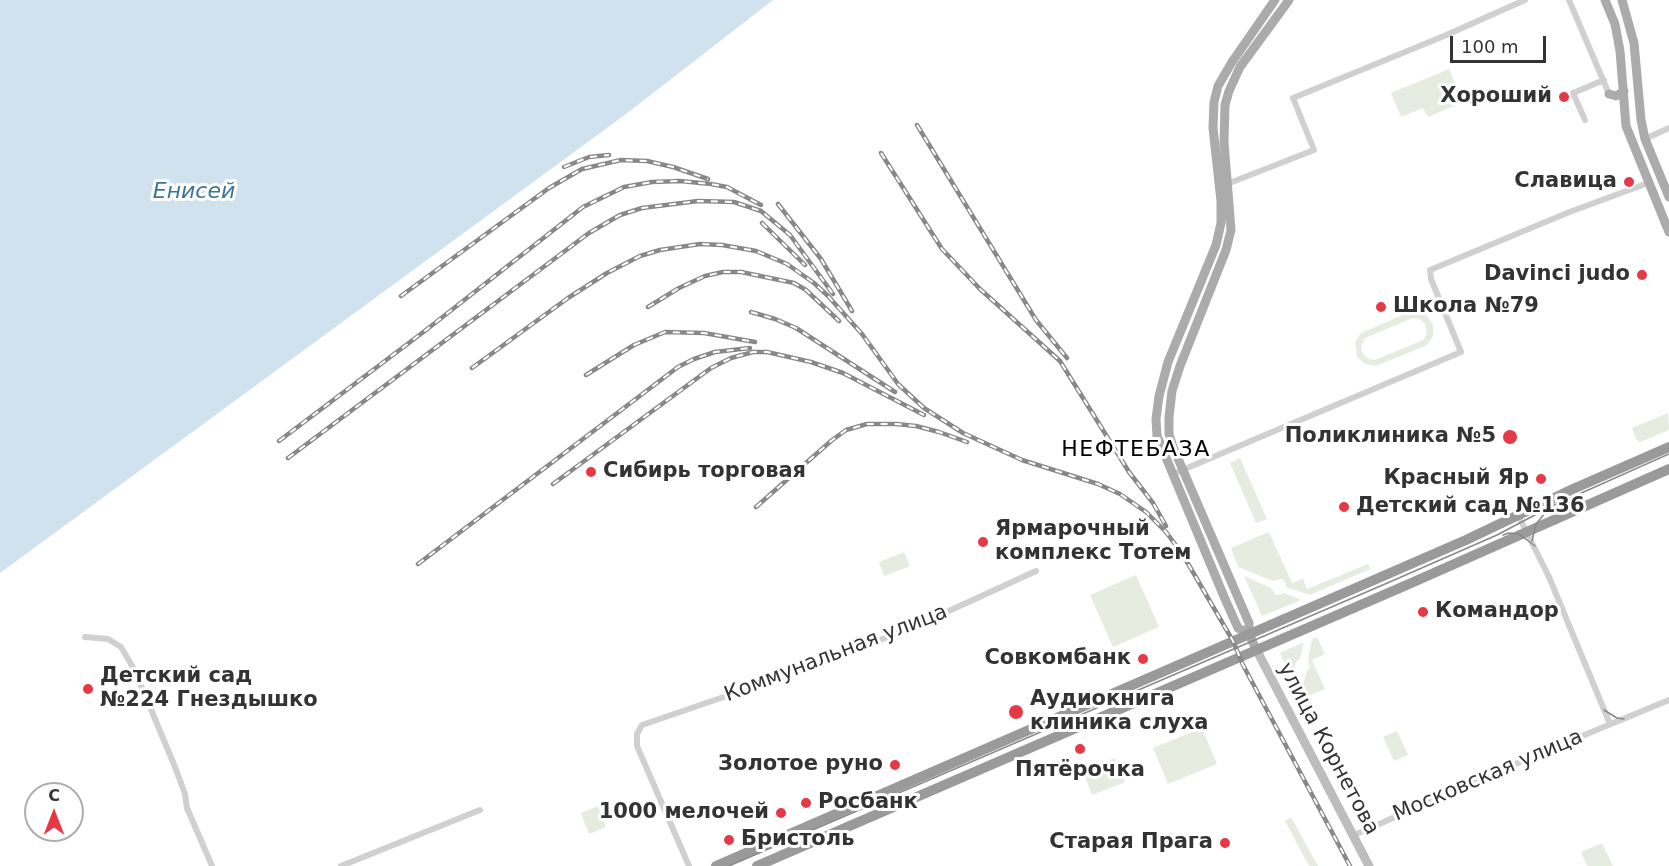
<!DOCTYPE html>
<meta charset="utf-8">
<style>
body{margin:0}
#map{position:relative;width:1669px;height:866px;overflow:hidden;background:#fff;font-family:"DejaVu Sans",sans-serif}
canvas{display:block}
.north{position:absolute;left:24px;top:782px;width:60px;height:60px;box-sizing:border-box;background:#fff;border:2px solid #adadad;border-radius:50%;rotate:0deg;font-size:16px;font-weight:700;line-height:24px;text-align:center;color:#333}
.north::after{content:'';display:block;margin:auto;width:21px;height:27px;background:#e63946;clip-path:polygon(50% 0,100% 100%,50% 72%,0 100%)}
.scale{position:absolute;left:1450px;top:36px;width:96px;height:27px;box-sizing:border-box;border:3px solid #333;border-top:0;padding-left:8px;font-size:18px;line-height:21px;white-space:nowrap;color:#333;-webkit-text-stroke:4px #fff;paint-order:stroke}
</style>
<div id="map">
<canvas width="1669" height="866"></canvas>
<div class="north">С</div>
<div class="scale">100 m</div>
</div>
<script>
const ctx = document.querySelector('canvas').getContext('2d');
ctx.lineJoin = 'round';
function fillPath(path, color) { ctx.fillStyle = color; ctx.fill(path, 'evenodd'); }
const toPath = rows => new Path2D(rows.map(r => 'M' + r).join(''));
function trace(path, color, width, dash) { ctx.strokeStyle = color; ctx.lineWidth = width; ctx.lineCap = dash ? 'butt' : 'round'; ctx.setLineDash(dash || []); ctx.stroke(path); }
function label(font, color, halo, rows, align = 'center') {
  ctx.font = font + ' "DejaVu Sans",sans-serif'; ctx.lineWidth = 6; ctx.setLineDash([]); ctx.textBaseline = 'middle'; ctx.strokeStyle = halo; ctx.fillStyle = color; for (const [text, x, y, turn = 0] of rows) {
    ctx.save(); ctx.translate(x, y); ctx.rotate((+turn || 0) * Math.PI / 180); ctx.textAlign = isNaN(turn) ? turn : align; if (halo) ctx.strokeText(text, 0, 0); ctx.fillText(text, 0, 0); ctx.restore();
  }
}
fillPath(toPath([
 [1449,69,1463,102,1428,117,1423,108,1401,117,1391,93],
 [1418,312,1427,316,1433,325,1433,336,1427,345,1376,366,1365,364,1357,357,1355,342,1361,333,1407,313],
 [1413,318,1420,319,1425,324,1427,334,1423,340,1375,360,1368,359,1363,354,1361,347,1365,338],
 [1668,413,1669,430,1640,442,1636,439,1632,428],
 [1240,458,1267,519,1256,523,1230,463],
 [1269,532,1292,583,1303,579,1307,589,1368,564,1370,569,1310,595,1286,587,1286,583,1282,579,1273,581,1238,567,1231,548],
 [904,552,910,566,884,576,879,562],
 [1136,575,1159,627,1113,647,1090,595],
 [1244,576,1271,588,1276,595,1284,593,1301,600,1262,616],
 [1317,637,1325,654,1312,660,1325,689,1300,699,1306,673,1310,667,1308,660,1312,639],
 [1304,642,1300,659,1296,662,1295,667,1297,673,1295,685,1280,653],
 [1202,728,1217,764,1168,784,1153,748],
 [1397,731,1408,755,1394,761,1383,737],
 [1115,758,1125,782,1092,795,1083,771],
 [598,806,606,827,589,834,581,813],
 [1291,817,1318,866,1309,866,1285,821],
 [1602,843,1613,866,1587,866,1581,852]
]), '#e6ecdf');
fillPath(toPath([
 [0,0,773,0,626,114,0,573]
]), '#cfe2ee');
trace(toPath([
 [1569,0,1609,94],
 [1585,120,1573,93,1604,80],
 [1645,139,1669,128],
 [1227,184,1314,150,1293,98,1444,36,1525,0],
 [1173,474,1461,352,1431,279,1430,270,1567,213,1648,183],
 [1518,515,1549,577,1610,724],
 [85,637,108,639,121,647,135,671,175,767,185,794,187,808,212,866],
 [1352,836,1536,755,1669,700],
 [341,866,480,810],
 [689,866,637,746,637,734,642,725,779,678,885,638,927,621,1036,571]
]), '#d0d0d0', 6);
trace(toPath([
 [1256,649,1369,866]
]), '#bdbdbd', 9);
trace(toPath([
 [1605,0,1615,24,1620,51,1626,126,1669,232],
 [1622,0,1634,43,1641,120,1645,139,1669,197],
 [1609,94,1616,96,1624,91],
 [1249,634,1238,628,1225,599,1157,436,1156,419,1159,396,1168,362,1216,245,1221,223,1221,201,1213,128,1214,102,1218,86,1232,62,1275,0],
 [1256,649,1249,634,1249,623,1173,447,1169,434,1169,417,1172,391,1180,366,1226,250,1231,230,1224,142,1225,105,1229,91,1240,67,1289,0]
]), '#ababab', 9);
trace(toPath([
 [716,866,1466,540,1573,489,1669,447],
 [757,866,1409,584,1669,469]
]), '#9a9a9a', 10);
trace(toPath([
 [1503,535,1509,533,1519,534,1535,546],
 [1532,541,1536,524,1546,512],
 [1604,710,1617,718,1624,719],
 [729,866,1392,581,1497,535,1550,507,1669,454]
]), '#888', 1.5);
const rail = toPath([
 [917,125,1036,320,1067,358],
 [881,153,942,249,980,289,1060,361,1129,472,1153,503,1166,526],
 [564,167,589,157,609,155],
 [778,204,821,259,852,311],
 [762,223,805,265],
 [401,296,549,188,582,169,621,160,647,161,673,167,708,179],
 [648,307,679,288,705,276,723,272,741,272,794,283,806,290,839,321],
 [751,312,775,319,796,328,895,392],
 [472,368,568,298,607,273,640,256,660,250,700,244,722,245,756,251,787,264,814,283,828,296,862,334,898,384,924,408,963,433,1022,460,1098,484,1120,494,1146,512,1166,532,1183,555,1233,641,1243,665,1350,866],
 [586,375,634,345,665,332,704,333,755,342],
 [279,441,426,330,583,207,624,187,652,182,680,181,711,184,727,187,761,205],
 [288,458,589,233,620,215,642,208,698,201,734,202,761,211,790,235,833,294],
 [553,484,711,368,731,358,753,352,767,352,811,362,843,373,924,415],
 [756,507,831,441,846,430,867,424,896,424,916,426,939,432,967,442],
 [418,564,678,367,694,359,715,352,750,348]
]);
trace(rail, '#888', 4.5);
trace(rail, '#fff', 2, [7]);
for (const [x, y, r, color] of [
 [1564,97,6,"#e63946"],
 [1629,182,6,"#e63946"],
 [1642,275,6,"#e63946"],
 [1381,307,6,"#e63946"],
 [1510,437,8,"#e63946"],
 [591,472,6,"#e63946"],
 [1541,479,6,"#e63946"],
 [1344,507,6,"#e63946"],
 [983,542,6,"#e63946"],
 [1423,612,6,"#e63946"],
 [1143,659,6,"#e63946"],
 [88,689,6,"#e63946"],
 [1016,712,8,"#e63946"],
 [1080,749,6,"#e63946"],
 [895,765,6,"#e63946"],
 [806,803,6,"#e63946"],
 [781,813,6,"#e63946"],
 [729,840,6,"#e63946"],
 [1225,843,6,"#e63946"]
]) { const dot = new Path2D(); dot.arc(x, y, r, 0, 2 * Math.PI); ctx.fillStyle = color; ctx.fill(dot); trace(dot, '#fff', 2); }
label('bold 21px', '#333', '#fff', [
 ["Хороший",1552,97],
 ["Славица",1617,182],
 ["Davinci judo",1630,275],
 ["Школа №79",1393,307,"left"],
 ["Поликлиника №5",1496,437],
 ["Сибирь торговая",603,472,"left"],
 ["Красный Яр",1529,479],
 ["Детский сад №136",1356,507,"left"],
 ["Ярмарочный",995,530,"left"],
 ["комплекс Тотем",995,554,"left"],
 ["Командор",1435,612,"left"],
 ["Совкомбанк",1131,659],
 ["Детский сад",100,677,"left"],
 ["№224 Гнездышко",100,701,"left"],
 ["Аудиокнига",1030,700,"left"],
 ["клиника слуха",1030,724,"left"],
 ["Золотое руно",883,765],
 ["Пятёрочка",1080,771,"center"],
 ["Росбанк",818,803,"left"],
 ["1000 мелочей",769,813],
 ["Бристоль",741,840,"left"],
 ["Старая Прага",1213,843]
], 'right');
label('21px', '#333', '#fff', [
 ["Коммунальная улица",836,654,-21],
 ["улица Корнетова",1328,749,62],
 ["Московская улица",1488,776,-23]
]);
label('italic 22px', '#3f7597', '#fff', [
 ["Енисей",194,192]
]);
ctx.letterSpacing = '1.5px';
label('22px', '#000', '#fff', [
 ["НЕФТЕБАЗА",1136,450]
]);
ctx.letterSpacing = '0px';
</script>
